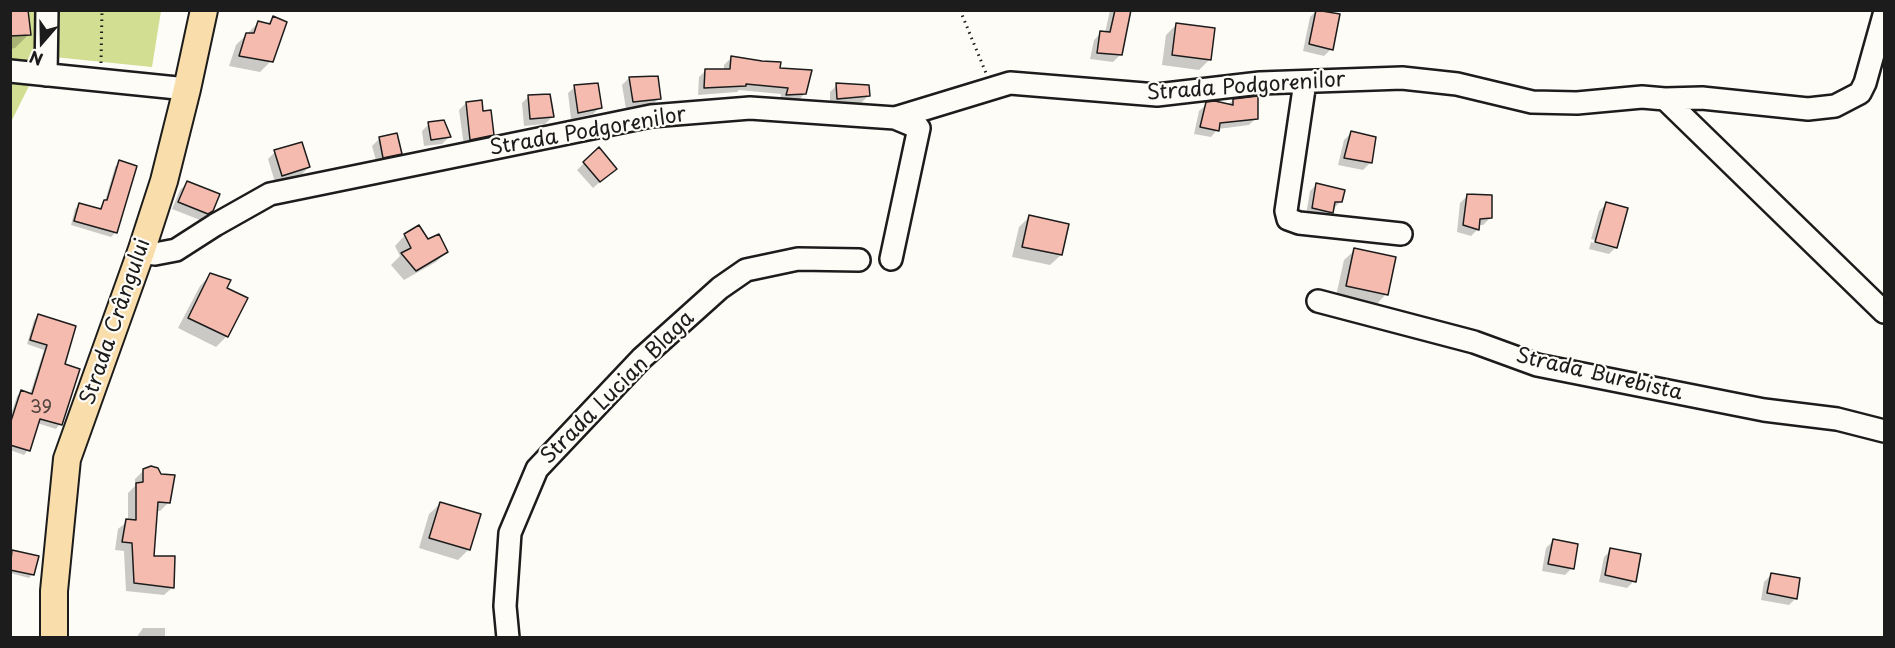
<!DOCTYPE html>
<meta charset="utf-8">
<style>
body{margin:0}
#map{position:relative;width:1895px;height:648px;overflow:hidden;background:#fdfcf7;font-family:"Playpen Sans",sans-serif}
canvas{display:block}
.frame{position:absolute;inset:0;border:12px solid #1c1c1c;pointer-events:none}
.north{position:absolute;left:12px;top:12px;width:60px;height:60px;-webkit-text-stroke:4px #fdfcf7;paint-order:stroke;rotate:200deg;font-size:16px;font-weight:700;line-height:24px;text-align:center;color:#1c1c1c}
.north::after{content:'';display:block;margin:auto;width:21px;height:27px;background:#1c1c1c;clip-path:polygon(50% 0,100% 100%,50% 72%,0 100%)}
</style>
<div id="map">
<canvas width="1895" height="648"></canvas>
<div class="frame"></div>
<div class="north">N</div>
</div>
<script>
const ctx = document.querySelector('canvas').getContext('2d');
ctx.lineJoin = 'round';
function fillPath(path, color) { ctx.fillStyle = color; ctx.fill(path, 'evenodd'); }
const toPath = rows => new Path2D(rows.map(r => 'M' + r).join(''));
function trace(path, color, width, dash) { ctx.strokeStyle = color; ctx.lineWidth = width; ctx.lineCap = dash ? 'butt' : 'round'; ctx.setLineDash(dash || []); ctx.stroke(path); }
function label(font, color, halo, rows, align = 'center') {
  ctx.font = font + ' "Playpen Sans",sans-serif'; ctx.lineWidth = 4.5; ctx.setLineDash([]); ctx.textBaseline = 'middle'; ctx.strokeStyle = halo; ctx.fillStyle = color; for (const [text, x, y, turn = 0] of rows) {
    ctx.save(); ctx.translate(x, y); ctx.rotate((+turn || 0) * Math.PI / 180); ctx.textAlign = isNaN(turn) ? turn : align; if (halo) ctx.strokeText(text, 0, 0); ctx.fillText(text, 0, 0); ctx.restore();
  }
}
fillPath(toPath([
 [11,11,161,11,152,67,44,56,11,122]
]), '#d2df92');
fillPath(toPath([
 [10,10,29,34,15,48,10,49],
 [1110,10,1129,10,1120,55,1113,62,1090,59,1094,40,1101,33,1105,33],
 [1317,10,1331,49,1324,56,1303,51,1310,17],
 [273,18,271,61,260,72,229,66,236,45,258,23,267,24],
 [1177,24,1210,59,1199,70,1162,65,1166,35],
 [731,58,779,69,805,93,798,101,780,101,781,94,739,90,737,92,698,95,699,77,706,70,724,70,724,65],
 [629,78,659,98,652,105,626,109,622,85],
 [837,85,868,96,861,103,830,105,830,92],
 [575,87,600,107,593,114,571,119,568,93],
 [529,96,552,117,545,124,524,126,522,103],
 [1233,100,1256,118,1249,125,1218,129,1211,137,1194,134,1199,111,1207,104,1228,105],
 [466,103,493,135,486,142,464,146,459,110],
 [429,124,449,137,442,144,424,146,422,131],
 [1351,133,1370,163,1363,170,1338,165,1344,140],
 [395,135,400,154,393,161,377,164,372,146,379,139],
 [275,152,309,167,302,174,275,182,268,159],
 [119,162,116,232,111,237,71,225,75,209,80,204,99,209,105,201,115,167],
 [584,163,608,175,593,188,577,170],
 [187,183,212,211,200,220,172,209,180,190],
 [1317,184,1341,201,1324,219,1306,215,1310,191],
 [1467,196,1490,218,1483,225,1478,225,1478,229,1471,236,1457,232,1460,203],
 [1606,204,1616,247,1609,254,1589,249,1591,242,1613,248,1613,245,1591,239,1599,211],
 [1029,217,1061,255,1050,265,1012,257,1019,227],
 [405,235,427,241,446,252,436,262,404,280,391,265,400,256,395,246],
 [1355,250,1386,294,1376,305,1336,296,1344,260],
 [210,275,225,289,227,336,216,347,178,328,200,286],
 [38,316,63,365,60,424,56,429,37,423,28,450,24,455,10,450,10,417,17,396,21,392,30,394,44,350,27,344,34,320],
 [144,470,160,475,169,502,160,511,156,511,152,557,173,587,164,595,126,591,124,551,115,550,118,529,128,521,128,493,135,486,135,479],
 [440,504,469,549,458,560,419,548,429,514],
 [1553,541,1572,568,1565,575,1542,571,1546,548],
 [1611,550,1634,581,1627,588,1599,582,1604,557],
 [13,552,32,575,29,578,10,573,10,554],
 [1771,575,1796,598,1789,605,1761,600,1764,582],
 [143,628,165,628,165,638,136,638]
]), '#0003');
const building = toPath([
 [10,10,28,10,31,35,10,36,10,10],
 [1115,10,1131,10,1122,55,1097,53,1100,31,1110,32,1115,10],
 [1316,10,1340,14,1333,50,1309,44,1316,10],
 [273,16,287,22,273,62,239,56,246,33,254,33,258,21,270,24,273,16],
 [1176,23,1215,28,1211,60,1172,55,1176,23],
 [731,56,762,61,781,62,780,68,812,70,806,94,786,95,788,88,746,84,746,86,704,88,705,69,730,69,731,56],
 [658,76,661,99,633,102,629,77,658,76],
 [598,83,602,108,578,113,574,85,598,83],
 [836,83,869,85,870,96,837,99,836,83],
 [550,94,554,117,530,119,528,95,550,94],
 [1258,96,1258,119,1220,123,1219,131,1200,127,1206,102,1215,101,1233,105,1233,99,1258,96],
 [482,100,483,111,491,110,494,135,470,140,466,102,482,100],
 [444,120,451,137,431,140,428,122,444,120],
 [1351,131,1376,137,1372,163,1344,158,1351,131],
 [397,133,402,154,383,158,379,137,397,133],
 [302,142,310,167,282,176,274,150,302,142],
 [599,147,617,169,600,182,583,162,599,147],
 [119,160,137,166,117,233,74,221,79,203,101,209,104,200,107,200,119,160],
 [187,181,220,194,213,211,208,214,178,202,187,181],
 [1316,183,1345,190,1342,202,1335,202,1333,213,1312,208,1316,183],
 [1467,194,1492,195,1492,218,1480,219,1479,230,1463,225,1467,194],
 [1606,202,1628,208,1617,248,1595,242,1606,202],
 [1029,215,1069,224,1062,255,1022,247,1029,215],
 [419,225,428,239,439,234,448,252,416,271,401,253,411,248,404,234,419,225],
 [1354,248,1396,257,1388,295,1346,286,1354,248],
 [210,273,231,280,227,288,248,298,228,337,188,318,210,273],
 [38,314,76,326,65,364,80,369,62,425,40,419,30,451,10,445,10,424,21,390,32,394,47,345,30,340,38,314],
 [151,466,158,468,161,474,175,475,170,503,158,502,154,556,175,556,174,588,134,583,132,543,122,542,126,519,136,520,136,483,143,482,143,469,151,466],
 [440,502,481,514,470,550,429,538,440,502],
 [1553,539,1578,544,1574,569,1548,564,1553,539],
 [1610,548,1641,554,1636,582,1605,575,1610,548],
 [12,550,39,556,34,575,10,570,12,550],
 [1771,573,1800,578,1797,599,1767,593,1771,573]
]);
fillPath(building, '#f5bbae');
trace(building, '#1c1c1c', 1.5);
const minor = toPath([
 [10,71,187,89],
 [46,75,47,10],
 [1305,82,1286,211,1288,219,1299,223,1401,234],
 [1665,99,1884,312],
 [141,252,155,254,176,250,215,225,270,194,651,116,750,108,895,118,1010,83,1157,95,1260,83,1402,78,1457,84,1532,102,1577,103,1642,97,1665,99,1702,98,1808,109,1835,106,1860,93,1865,83,1884,15],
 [891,259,919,128,895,118],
 [1318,301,1474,342,1537,365,1764,410,1837,419,1884,431],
 [508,638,505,606,510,533,537,469,642,358,720,288,746,270,798,259,859,260]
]);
const major = toPath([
 [54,638,54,591,67,459,141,252,164,181,187,89,204,10]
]);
trace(minor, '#1c1c1c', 26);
trace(major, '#1c1c1c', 30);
trace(toPath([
 [960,10,986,73],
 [101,63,102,10]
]), '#1c1c1c', 3, [1.5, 4.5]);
trace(minor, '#fdfcf7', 21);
trace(major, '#f9deab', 26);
label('18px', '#524440', null, [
 ["39",41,408]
]);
label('21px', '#1c1c1c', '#fdfcf7', [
 ["Strada Podgorenilor",1246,87,-4],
 ["Strada Podgorenilor",588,132,-10],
 ["Strada Crângului",116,322,-71],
 ["Strada Burebista",1599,375,13],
 ["Strada Lucian Blaga",618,388,-45]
]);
</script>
